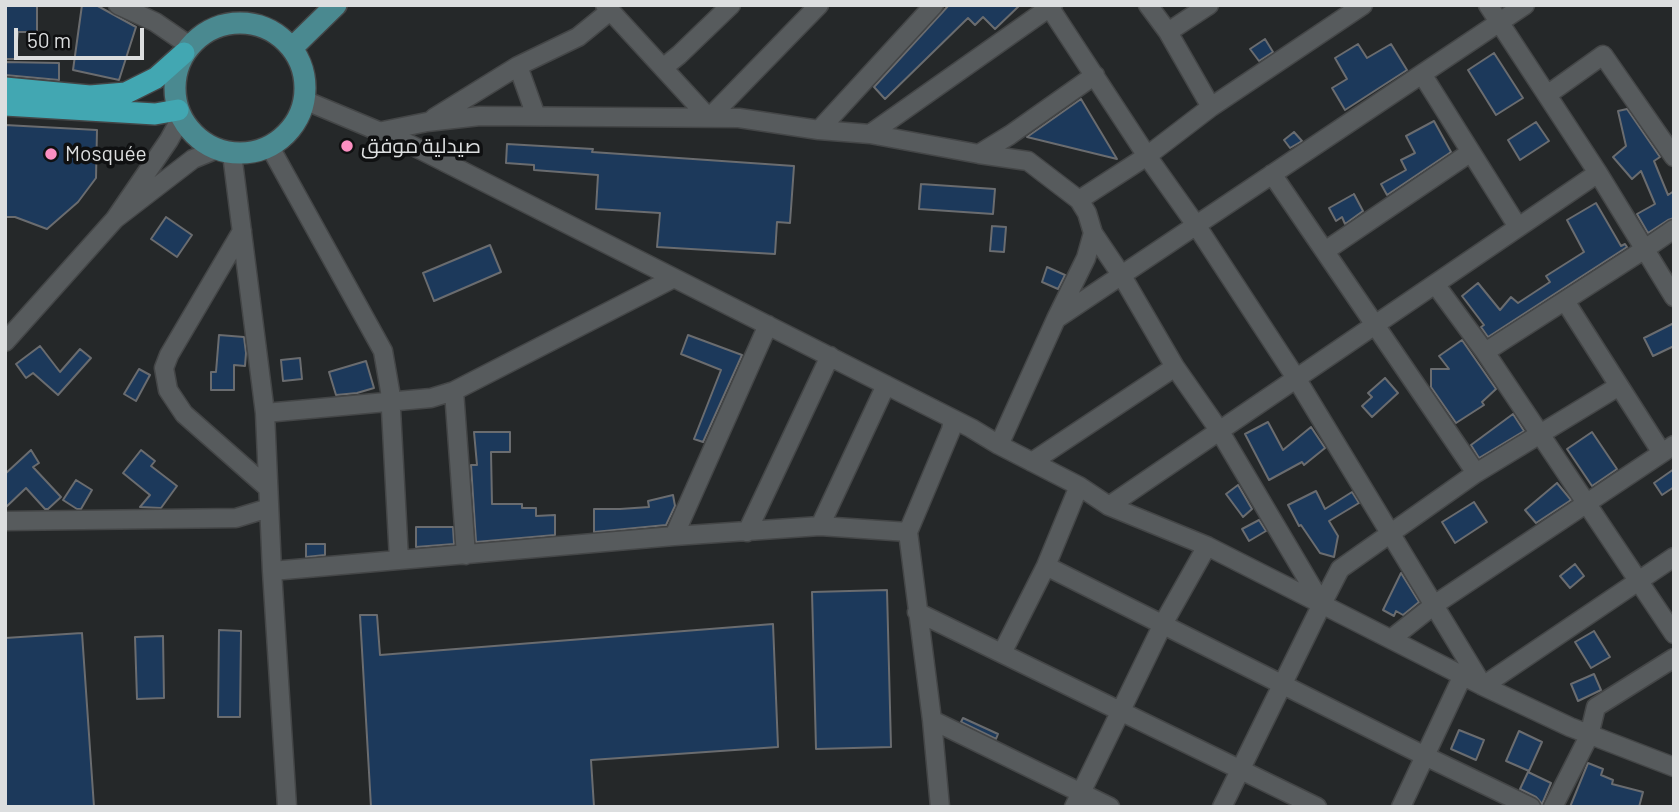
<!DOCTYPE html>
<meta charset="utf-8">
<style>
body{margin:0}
#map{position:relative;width:1679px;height:812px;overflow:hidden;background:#252829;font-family:Barlow,sans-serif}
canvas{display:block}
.frame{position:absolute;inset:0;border:7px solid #dcdedf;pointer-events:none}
.scale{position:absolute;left:14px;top:28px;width:130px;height:32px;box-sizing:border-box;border:4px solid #dcdedf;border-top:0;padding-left:9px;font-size:21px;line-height:24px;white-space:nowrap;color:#dcdedf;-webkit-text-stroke:5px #0f1011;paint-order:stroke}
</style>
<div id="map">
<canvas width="1679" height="812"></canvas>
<div class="frame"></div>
<div class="scale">50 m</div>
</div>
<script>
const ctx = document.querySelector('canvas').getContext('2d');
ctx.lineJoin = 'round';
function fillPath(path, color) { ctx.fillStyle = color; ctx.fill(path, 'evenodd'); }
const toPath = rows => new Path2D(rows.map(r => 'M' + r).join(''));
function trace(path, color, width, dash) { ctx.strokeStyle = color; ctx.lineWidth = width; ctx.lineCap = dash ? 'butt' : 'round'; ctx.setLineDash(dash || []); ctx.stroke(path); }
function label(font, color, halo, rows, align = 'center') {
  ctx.font = font + ' Barlow,Cairo,sans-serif'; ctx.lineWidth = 7; ctx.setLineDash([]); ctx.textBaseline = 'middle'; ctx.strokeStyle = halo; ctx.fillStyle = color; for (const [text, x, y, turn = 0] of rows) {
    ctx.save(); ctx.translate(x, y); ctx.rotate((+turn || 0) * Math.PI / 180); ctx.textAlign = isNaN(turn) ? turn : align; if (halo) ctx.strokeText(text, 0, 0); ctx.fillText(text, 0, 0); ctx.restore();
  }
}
const building = toPath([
 [5,5,37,6,37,32,18,32,15,59,5,59,5,5],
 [82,5,96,5,136,27,119,80,73,70,82,5],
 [949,5,1020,5,995,29,983,17,975,25,968,18,885,99,874,87,949,5],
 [1265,39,1273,52,1259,61,1250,49,1265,39],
 [1358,44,1367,58,1391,44,1407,70,1345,110,1332,88,1347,79,1335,58,1358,44],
 [1494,53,1523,98,1496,115,1468,70,1494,53],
 [5,62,59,63,59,80,5,75,5,62],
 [1081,99,1117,159,1027,137,1081,99],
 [1627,109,1660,157,1654,161,1668,195,1674,191,1674,218,1668,220,1648,233,1637,214,1655,204,1641,171,1632,179,1613,157,1626,146,1618,111,1627,109],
 [1434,121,1451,152,1387,195,1381,184,1406,170,1401,160,1415,153,1406,136,1434,121],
 [1536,122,1549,141,1520,160,1508,140,1536,122],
 [5,125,97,130,96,178,78,202,47,229,15,217,5,217,5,125],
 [1294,132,1302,141,1290,148,1284,140,1294,132],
 [507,144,593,149,592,152,794,166,790,223,777,222,775,254,657,247,660,213,596,209,598,175,534,170,534,165,506,163,507,144],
 [921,184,995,189,993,214,919,209,921,184],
 [1354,194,1363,211,1345,224,1342,217,1336,221,1329,208,1354,194],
 [1596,203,1621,246,1625,244,1627,247,1488,337,1481,327,1484,325,1462,296,1478,283,1500,310,1511,297,1518,303,1550,282,1546,276,1584,252,1567,220,1596,203],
 [166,217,192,235,177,257,151,239,166,217],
 [992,226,1006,227,1004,252,990,251,992,226],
 [490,245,501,272,434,301,423,273,490,245],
 [1047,267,1065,275,1058,289,1042,282,1047,267],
 [1674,323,1674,346,1653,356,1644,338,1674,323],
 [219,335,244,337,246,353,245,366,234,365,234,390,211,390,211,372,216,372,219,335],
 [688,335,742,355,703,442,694,439,721,370,681,354,688,335],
 [1462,340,1496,389,1482,402,1484,405,1456,423,1431,387,1431,369,1449,369,1439,356,1462,340],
 [40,346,60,372,80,349,91,358,58,395,33,373,26,378,16,364,40,346],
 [300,358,302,379,283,381,281,360,300,358],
 [366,361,374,388,357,393,336,395,329,372,366,361],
 [139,369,150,375,136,401,124,394,139,369],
 [1385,378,1398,393,1372,417,1362,406,1372,397,1368,393,1385,378],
 [1513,414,1524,431,1479,458,1471,445,1513,414],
 [1268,422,1283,450,1311,427,1325,448,1304,465,1302,462,1269,480,1245,434,1268,422],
 [474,432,510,432,510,452,491,452,492,504,522,504,522,508,536,508,536,516,555,515,555,535,476,542,471,465,477,465,474,432],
 [1592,432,1617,469,1592,486,1567,449,1592,432],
 [31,450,39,463,33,467,61,497,48,509,45,509,26,488,5,508,5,474,31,450],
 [141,450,155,461,151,466,177,486,161,508,140,507,150,495,123,473,141,450],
 [1674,469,1674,487,1662,495,1654,483,1674,469],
 [76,480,92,490,81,509,77,509,63,500,76,480],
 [1557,483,1571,500,1536,523,1525,510,1557,483],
 [1238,485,1252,509,1243,517,1226,494,1238,485],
 [1316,491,1325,509,1352,492,1359,503,1329,521,1338,536,1334,557,1320,553,1301,525,1299,526,1288,505,1316,491],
 [673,495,675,506,666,525,594,532,594,509,620,509,649,507,648,501,673,495],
 [1474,502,1487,522,1455,543,1442,522,1474,502],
 [1259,520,1266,531,1249,541,1242,529,1259,520],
 [416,527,453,527,454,544,416,547,416,527],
 [306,544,325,544,325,555,306,557,306,544],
 [1575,564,1584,576,1570,588,1560,576,1575,564],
 [1401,573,1419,602,1403,615,1396,611,1394,616,1383,610,1401,573],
 [887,590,891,747,816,749,812,592,887,590],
 [360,615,377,615,380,655,773,624,778,747,591,760,594,807,371,807,360,615],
 [219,630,241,631,240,717,218,717,219,630],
 [1594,631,1610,657,1591,668,1575,642,1594,631],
 [82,633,94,807,5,807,5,638,82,633],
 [163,636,164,698,137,699,135,637,163,636],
 [1594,674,1601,690,1578,701,1571,684,1594,674],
 [963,718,998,734,996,739,961,722,963,718],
 [1459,730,1484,740,1476,760,1451,749,1459,730],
 [1519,731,1542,742,1529,771,1506,761,1519,731],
 [1588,763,1603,769,1601,775,1613,780,1612,784,1643,792,1639,807,1570,807,1588,763],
 [1528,772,1551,783,1542,804,1536,797,1520,789,1528,772]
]);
fillPath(building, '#1c395b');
trace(building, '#6a6c6f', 2);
const minor = toPath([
 [118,5,155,22,190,46],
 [605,5,709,118,819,5],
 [1048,5,1147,156,1196,225,1296,378,1483,686,1674,557],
 [1148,5,1168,32,1211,107],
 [1488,5,1598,173,1674,297],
 [1168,32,1209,5],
 [518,66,536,116],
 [663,68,679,55,731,5],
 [1422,74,1518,227],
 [1547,95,1603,55,1674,157],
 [304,100,407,143,971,428,999,445,1079,486,1109,506,1207,546,1483,686,1570,727,1674,767],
 [181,118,169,140,115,219,193,159,215,150],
 [434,118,518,66,578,37,610,11],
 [819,130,934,5],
 [378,132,427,122,480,116,739,118,819,130,870,134,979,154,1028,161,1079,200,1087,213,1093,233,1086,258,1056,319],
 [870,134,1053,5],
 [270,147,383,351,390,391,399,560],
 [232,154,265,413,272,571,287,807],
 [979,154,1010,135,1095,75],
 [1272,174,1476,473],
 [1079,200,1147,156,1211,107,1363,5],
 [242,231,169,355,164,368,168,390,184,414,268,488],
 [1093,233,1122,276,1175,367,1219,430,1322,604,1222,807],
 [1325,251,1471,152],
 [1435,284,1485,352,1674,634],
 [1565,301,1662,453],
 [5,342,115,219],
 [1485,352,1645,249,1674,229],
 [454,391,466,555],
 [265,413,431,398,454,391,674,278],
 [999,445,1056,319,1525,5],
 [1032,462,1175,367],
 [1109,506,1598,173],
 [5,521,236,518,269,508],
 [820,526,886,385],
 [747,532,830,356],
 [908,532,932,720,940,807],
 [674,536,768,325],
 [1046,566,1425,756,1531,807],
 [272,571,674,536,820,526,908,532,951,430,953,419],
 [1322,604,1340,569,1476,473,1619,386],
 [917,612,1317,807],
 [1391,639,1434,605,1674,445],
 [1002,653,1046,566,1079,486],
 [932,720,1110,807],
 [1074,807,1163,624,1207,546],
 [1401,807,1463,675],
 [1553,807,1589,736,1596,707,1674,658]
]);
const major = toPath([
 '175 88a65 65 0 1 1 130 0a65 65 0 1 1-130 0Z',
 [292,48,336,5]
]);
const highway = toPath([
 [5,88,90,96,126,93,156,78,184,53],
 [5,105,155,114,178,110]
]);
trace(minor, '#444647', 21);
trace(major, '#444647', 24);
trace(highway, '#444647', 24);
trace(minor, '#575b5d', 18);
trace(major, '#4a8990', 21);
trace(highway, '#42a7b2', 21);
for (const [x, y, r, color] of [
 [347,146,7,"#fc8fc2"],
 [51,154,7,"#fc8fc2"]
]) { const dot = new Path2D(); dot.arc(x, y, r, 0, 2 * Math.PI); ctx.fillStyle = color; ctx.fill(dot); trace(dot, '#0f1011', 2.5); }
label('21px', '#dcdedf', '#0f1011', [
 ["صيدلية موفق",361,146],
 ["Mosquée",65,154]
], 'left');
</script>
